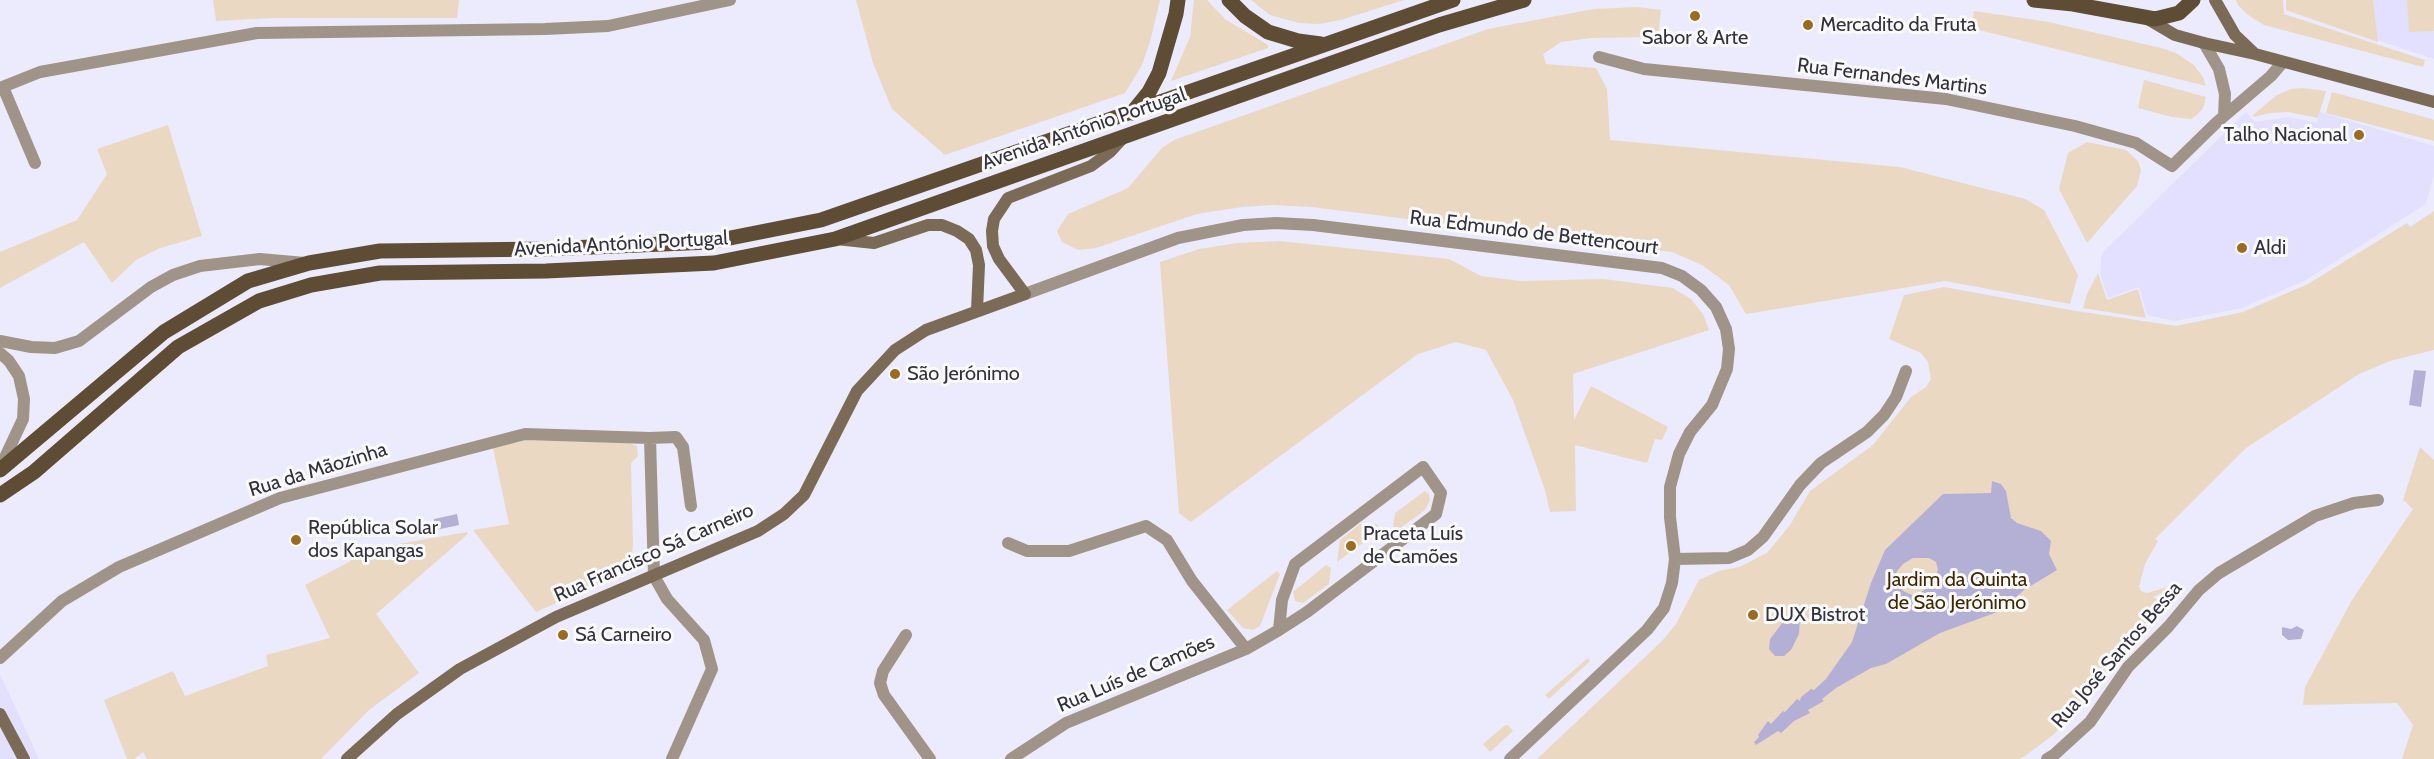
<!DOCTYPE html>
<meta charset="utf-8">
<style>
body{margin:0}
canvas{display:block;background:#eceafd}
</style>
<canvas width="2434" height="759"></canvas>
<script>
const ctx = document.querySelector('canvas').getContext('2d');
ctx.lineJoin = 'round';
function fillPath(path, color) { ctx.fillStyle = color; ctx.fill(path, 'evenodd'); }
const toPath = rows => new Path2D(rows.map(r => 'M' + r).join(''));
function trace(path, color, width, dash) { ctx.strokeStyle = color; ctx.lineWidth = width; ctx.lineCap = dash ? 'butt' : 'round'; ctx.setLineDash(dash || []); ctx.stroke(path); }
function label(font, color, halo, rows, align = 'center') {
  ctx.font = font + ' Cabin,sans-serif'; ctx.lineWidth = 6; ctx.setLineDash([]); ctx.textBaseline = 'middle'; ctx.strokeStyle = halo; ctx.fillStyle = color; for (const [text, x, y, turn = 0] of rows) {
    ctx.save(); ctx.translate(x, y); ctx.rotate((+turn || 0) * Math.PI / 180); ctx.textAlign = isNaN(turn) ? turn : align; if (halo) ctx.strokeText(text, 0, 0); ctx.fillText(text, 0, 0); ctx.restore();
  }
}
fillPath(toPath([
 [2287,0,2434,0,2434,59,2287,10],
 [2246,112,2255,122,2288,117,2317,123,2320,112,2434,146,2434,175,2426,204,2306,280,2242,308,2175,321,2147,315,2139,287,2108,298,2100,274,2102,253],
 [0,674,18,713,39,759,0,759]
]), '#e3e0ff');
fillPath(toPath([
 [213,0,459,0,457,18,273,18,216,21],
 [856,0,1160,0,1151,38,1142,65,1125,93,945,155,892,109,873,63],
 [1194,0,1207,0,1225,19,1268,45,1268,48,1171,81,1190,37],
 [1251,0,1404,0,1341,20,1319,24,1299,23,1270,15],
 [2236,0,2283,0,2284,14,2425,60,2423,67,2264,25,2248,15,2238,5],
 [2286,0,2373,0,2378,42,2286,10],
 [2407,0,2434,0,2434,31,2409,32],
 [1638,7,1661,10,1658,37,1590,38,1561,42,1543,54,1546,64,1596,68,1607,89,1610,140,1900,167,2025,199,2044,210,2078,275,2070,304,1945,281,1746,314,1729,285,1702,265,1672,252,1311,207,1273,205,1242,207,1197,214,1096,248,1078,250,1062,242,1057,231,1068,214,1128,188,1162,148,1174,140,1488,29,1594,9],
 [1974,11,2049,22,2161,48,2176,53,2194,65,2203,77,2206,86,1971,28],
 [2144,80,2206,97,2203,108,2197,115,2191,119,2172,117,2138,108],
 [2302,88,2326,91,2318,118,2288,112,2270,113,2254,117,2253,115,2277,95,2291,89],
 [2332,92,2432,119,2434,120,2434,141,2326,113],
 [168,125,202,236,160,248,136,260,112,283,84,242,0,288,0,252,77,220,107,174,97,149],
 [2087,142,2126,150,2138,161,2141,170,2137,186,2087,243,2059,189,2068,153],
 [2434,211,2434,350,2390,361,2359,374,2246,448,2155,539,2158,541,2145,564,2139,587,2141,591,2147,593,2174,585,2175,587,2153,597,2165,604,2129,641,2079,709,2053,735,2025,756,2019,759,1537,759,1662,641,1676,624,1699,580,1719,571,1739,567,1767,553,1790,525,1810,491,1873,445,1911,397,1926,387,1931,379,1928,362,1921,353,1889,339,1904,295,1944,287,2070,310,2176,326,2243,312,2308,284,2407,223,2410,227],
 [1280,241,1449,259,1481,276,1521,281,1604,279,1673,288,1691,299,1703,314,1709,330,1573,374,1574,420,1591,386,1668,427,1662,440,1655,439,1647,463,1575,445,1576,511,1550,512,1545,490,1513,400,1486,350,1456,342,1418,354,1191,522,1179,513,1160,262,1199,249,1237,243],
 [2098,273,2107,300,2138,289,2146,318,2083,308,2087,294],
 [526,440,629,443,637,446,638,456,631,463,633,546,630,567,620,575,536,612,473,530,509,524,493,448],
 [2420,447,2434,460,2434,759,2402,759,2413,725,2397,703,2303,705,2305,687,2352,600,2413,509,2403,500],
 [1425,491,1429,494,1430,500,1425,510,1392,534,1395,513],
 [1360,524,1376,524,1379,527,1379,531,1337,562,1340,540],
 [467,532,468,534,376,614,419,673,369,710,321,759,147,759,143,752,134,759,127,759,104,700,173,671,185,696,268,666,266,655,330,638,305,585,351,561,347,553],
 [1326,565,1331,568,1329,584,1303,603,1295,601,1293,592],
 [1277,571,1280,574,1260,626,1253,630,1243,628,1227,610],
 [1588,658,1590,661,1549,699,1545,695],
 [1508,725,1513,731,1490,752,1483,744,1504,726]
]), '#ead8c3');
fillPath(toPath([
 [2414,370,2426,371,2421,407,2409,405],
 [1992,481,2001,484,2006,491,2011,518,2017,523,2041,531,2051,541,2049,554,2057,570,2024,590,2000,611,1940,633,1886,664,1871,668,1836,688,1822,699,1824,701,1808,710,1810,713,1794,721,1781,733,1778,731,1756,745,1754,742,1759,737,1758,735,1768,721,1771,724,1783,711,1785,712,1797,699,1800,701,1801,697,1811,689,1814,690,1826,679,1852,642,1871,583,1885,550,1943,494,1991,493],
 [1913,558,1929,558,1936,562,1938,570,1932,584,1920,593,1912,595,1903,591,1895,579,1897,571,1903,564],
 [457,514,459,525,436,530,433,528,432,522,434,522,434,519],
 [1796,612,1800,617,1799,634,1791,650,1784,656,1775,656,1769,649,1770,639,1790,613],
 [2297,626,2304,630,2301,639,2288,640,2282,635,2282,627,2291,629]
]), '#b4b0d5');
trace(toPath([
 [2204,43,2219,69,2225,94,2224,116],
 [1599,57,1644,69,1946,99,2075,126,2136,143,2172,166,2216,123,2271,76,2282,63],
 [3,87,35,163],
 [0,88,40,72,257,33,545,29,608,26,730,0],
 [1025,294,1178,238,1243,225,1276,223,1313,225,1662,268,1682,276,1701,290,1716,307,1726,329,1729,349,1727,369,1712,405,1690,432,1679,454,1670,487,1670,517,1675,559,1672,583,1664,608,1647,630,1510,759],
 [0,341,31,347,55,348,79,341,151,287,173,275,200,266,260,259,305,263],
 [0,353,9,361,19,376,24,399,23,419,0,468],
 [650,438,676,437,683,447,691,506],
 [1008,543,1027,551,1069,551,1146,526,1167,540,1192,581,1246,649],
 [1675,559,1729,558,1748,550,1763,537,1800,485,1821,463,1867,432,1884,415,1896,397,1906,371],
 [906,635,883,671,880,683,884,695,930,759],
 [0,658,62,601,119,567,280,498,525,434,650,438,654,576,667,599,704,640,712,669,672,759],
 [1011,759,1066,723,1246,649,1279,630,1307,612,1436,514,1441,493,1423,467,1295,564,1282,600,1279,630],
 [2047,759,2055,754,2090,722,2128,667,2168,627,2199,590,2219,573,2315,516,2354,503,2378,500]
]), '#9f9487', 12);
trace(toPath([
 [2215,0,2235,35,2255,54],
 [2146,18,2175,35,2204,43,2255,54,2434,102],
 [836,239,874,243,928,225,942,225,957,231,969,239,976,250,979,265,977,310],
 [0,714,24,759],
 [347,759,397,714,460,669,556,617,758,531,784,514,804,495,857,391,895,350,926,330,1025,294,999,259,993,246,992,231,994,219,1008,198,1091,166,1110,152,1123,138]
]), '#7a6a56', 12);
trace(toPath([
 [1229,0,1245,16,1268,32,1298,41,1321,44],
 [2034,0,2073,4],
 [2066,0,2073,4,2155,19,2179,13,2193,0],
 [1132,113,1149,92,1159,73,1176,14,1178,0],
 [0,470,164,332,248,281,309,263,380,251,545,249,710,242,821,220,1453,0],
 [0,495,34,472,178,347,259,301,311,285,380,273,546,271,714,263,835,239,1439,25,1524,0]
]), '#5f4c34', 15);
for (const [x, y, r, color] of [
 [1695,16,6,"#9d6b20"],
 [1808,25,6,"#9d6b20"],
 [2359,135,6,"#9d6b20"],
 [2242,248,6,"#9d6b20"],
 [895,374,6,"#9d6b20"],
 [296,540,6,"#9d6b20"],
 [1351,546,6,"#9d6b20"],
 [1753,615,6,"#9d6b20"],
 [563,635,6,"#9d6b20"]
]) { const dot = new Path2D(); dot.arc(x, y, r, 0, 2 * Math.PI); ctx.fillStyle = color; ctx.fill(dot); trace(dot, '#fafafa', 2); }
label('20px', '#32313d', '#fafafa', [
 ["Mercadito da Fruta",1820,25],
 ["Sabor & Arte",1695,38,"center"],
 ["Talho Nacional",2347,135,"right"],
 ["Aldi",2254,248],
 ["São Jerónimo",907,374],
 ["República Solar",308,528],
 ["dos Kapangas",308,551],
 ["Praceta Luís",1363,534],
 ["de Camões",1363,557],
 ["DUX Bistrot",1765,615],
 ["Sá Carneiro",575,635]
], 'left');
label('20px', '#32313d', '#fafafa', [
 ["Rua Fernandes Martins",1892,77,7],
 ["Avenida António Portugal",1084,129,-19],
 ["Rua Edmundo de Bettencourt",1534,233,7],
 ["Avenida António Portugal",621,244,-3],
 ["Rua da Mãozinha",318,470,-17],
 ["Rua Francisco Sá Carneiro",654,553,-24],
 ["Rua José Santos Bessa",2117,655,-49],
 ["Rua Luís de Camões",1136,674,-23]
]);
label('20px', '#402600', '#fafafa', [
 ["Jardim da Quinta",1957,580],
 ["de São Jerónimo",1957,603]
]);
</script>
